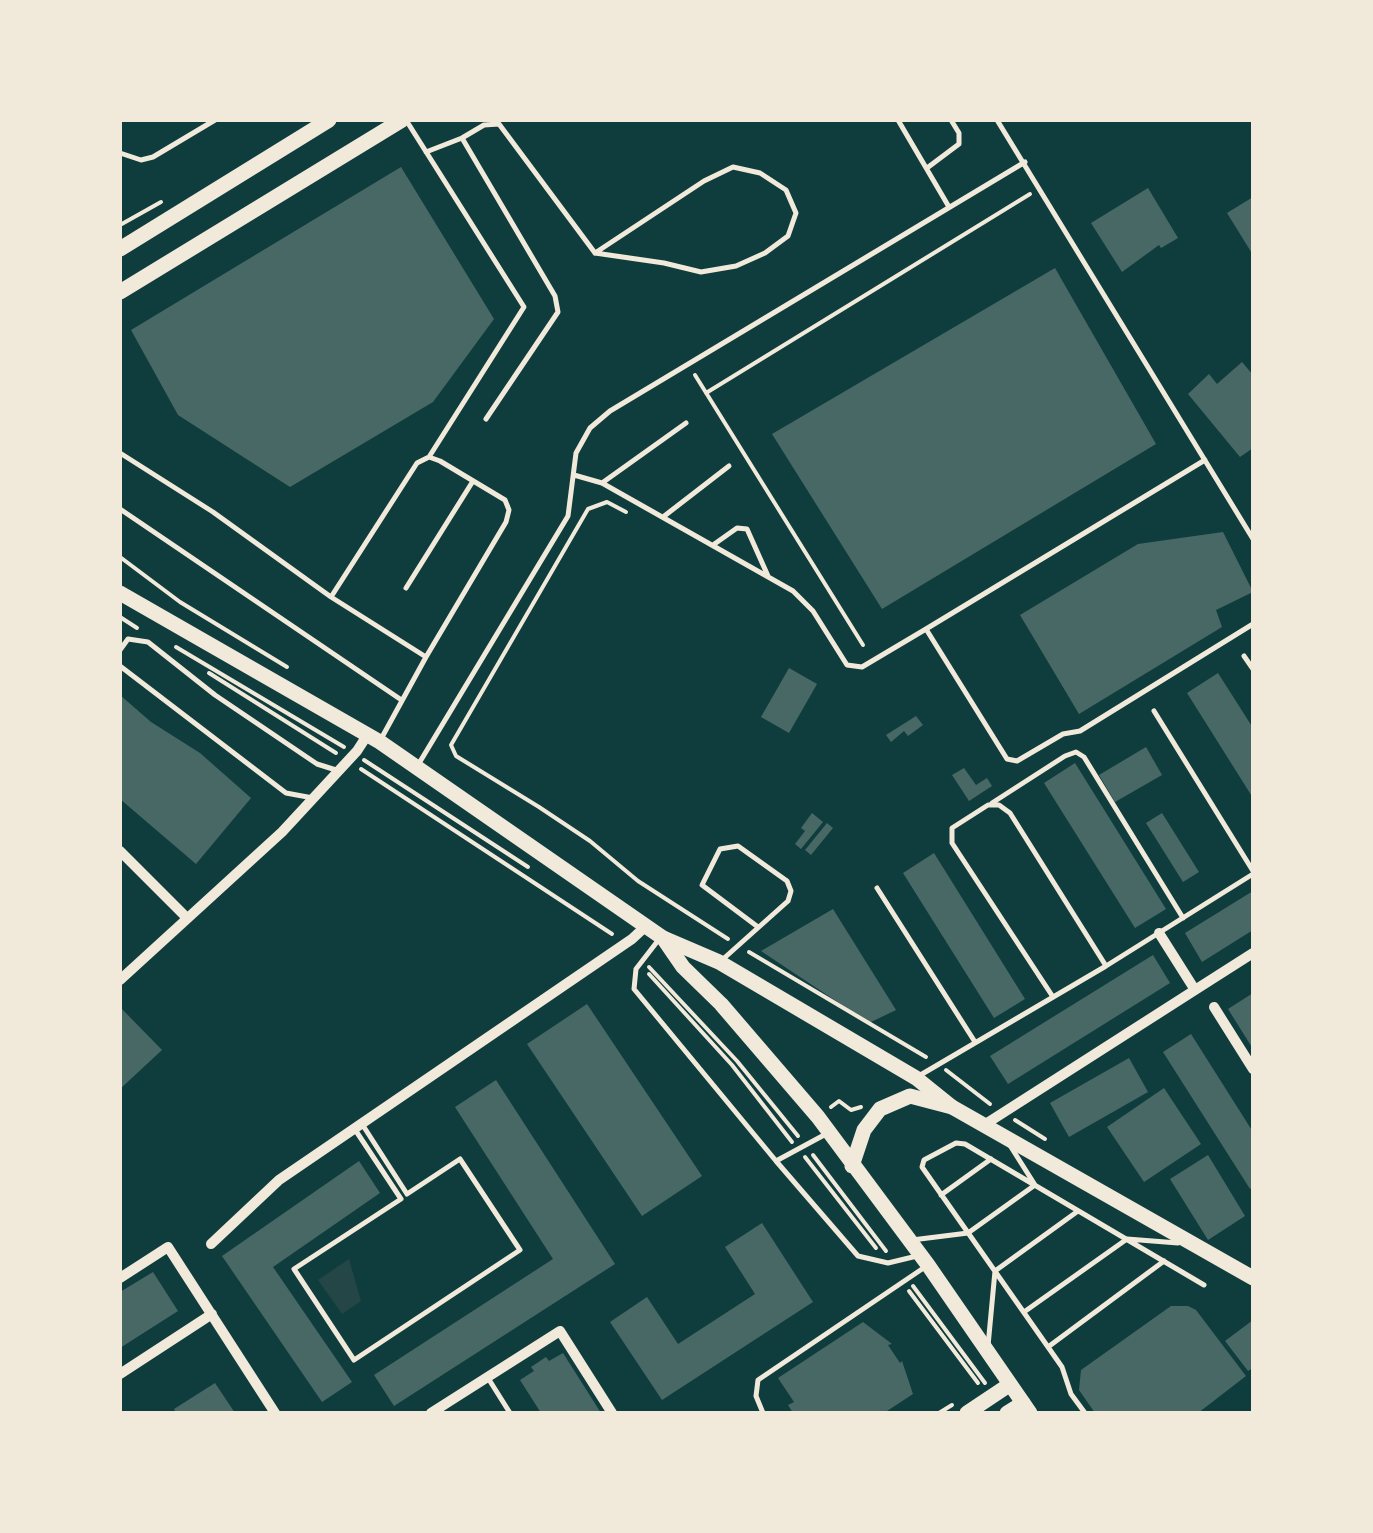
<!DOCTYPE html>
<style>
body{margin:0}
#map{position:relative;width:1373px;height:1533px;overflow:hidden;background:#0f3d3e;font-family:"Fira Sans Condensed",sans-serif}
canvas{display:block}
.frame{position:absolute;inset:0;border:122px solid #f1e9da;pointer-events:none}
</style>
<div id="map">
<canvas width="1373" height="1533"></canvas>
<div class="frame"></div>
</div>
<script>
const ctx = document.querySelector('canvas').getContext('2d');
ctx.lineJoin = 'round';
function fillPath(path, color) { ctx.fillStyle = color; ctx.fill(path, 'evenodd'); }
const toPath = rows => new Path2D(rows.map(r => 'M' + r).join(''));
function trace(path, color, width, dash) { ctx.strokeStyle = color; ctx.lineWidth = width; ctx.lineCap = dash ? 'butt' : 'round'; ctx.setLineDash(dash || []); ctx.stroke(path); }
fillPath(toPath([
 [349,1259,361,1301,342,1314,318,1280]
]), '#244646');
fillPath(toPath([
 [401,167,494,319,433,402,290,487,178,415,131,330],
 [1148,188,1178,238,1161,248,1159,245,1122,272,1091,223],
 [1253,197,1253,255,1227,213],
 [1055,268,1156,444,882,609,772,434],
 [1242,362,1253,375,1253,448,1240,457,1188,394,1209,374,1217,384],
 [1223,532,1253,592,1216,610,1222,627,1079,714,1020,615,1138,544],
 [789,668,817,684,789,733,761,717],
 [1218,673,1253,728,1253,798,1187,693],
 [120,695,151,722,200,753,251,798,196,864,120,799],
 [916,716,923,725,908,736,904,731,891,742,886,735],
 [1146,747,1162,775,1115,802,1099,775],
 [1075,763,1166,909,1135,928,1044,783],
 [964,768,976,785,987,778,992,786,969,801,952,775],
 [812,813,823,822,801,849,795,844,805,831,801,828],
 [1162,813,1199,872,1183,882,1146,823],
 [827,823,833,828,811,855,805,850],
 [934,853,1025,999,994,1018,903,873],
 [1253,891,1253,930,1202,962,1185,933],
 [833,909,896,1010,869,1023,761,951],
 [1153,955,1170,983,1008,1084,990,1056],
 [1253,993,1253,1049,1228,1009],
 [587,1004,702,1176,642,1216,527,1044],
 [120,1007,162,1050,120,1089],
 [1191,1034,1253,1132,1253,1187,1250,1189,1163,1052],
 [1129,1058,1148,1092,1069,1137,1050,1103],
 [496,1080,615,1264,394,1406,374,1375,553,1259,455,1107],
 [1164,1088,1201,1144,1144,1182,1107,1127],
 [1208,1155,1245,1216,1208,1240,1170,1179],
 [359,1161,380,1193,273,1267,352,1382,322,1402,222,1256],
 [762,1223,813,1302,662,1400,610,1322,647,1297,678,1344,755,1294,725,1247],
 [153,1272,178,1311,120,1348,120,1292],
 [1171,1306,1188,1306,1196,1310,1246,1376,1198,1413,1095,1413,1079,1390,1081,1370],
 [1253,1320,1253,1368,1248,1371,1225,1341],
 [863,1322,892,1344,888,1345,900,1363,902,1361,913,1394,884,1413,793,1413,788,1405,794,1402,778,1378],
 [563,1353,601,1413,541,1413,520,1380,534,1371,531,1367,546,1357,549,1361],
 [215,1383,235,1413,176,1413,174,1409]
]), '#486865');
trace(toPath([
 [120,225,161,202],
 [695,375,863,645],
 [706,393,1030,194],
 [626,512,607,502,588,509,451,745,456,756,539,807,590,841,638,881,728,939],
 [120,557,180,602,287,667],
 [120,617,137,628],
 [176,647,344,747],
 [209,673,336,753],
 [364,760,528,867],
 [361,769,612,934],
 [749,952,926,1057],
 [649,967,737,1061,798,1136],
 [649,974,732,1065,792,1142],
 [946,1070,990,1104],
 [831,1107,839,1101,851,1110,861,1107],
 [1015,1120,1045,1139],
 [813,1155,886,1251],
 [805,1157,876,1248],
 [913,1286,985,1383],
 [909,1291,978,1383],
 [939,1413,952,1405]
]), '#f1e9da', 4);
trace(toPath([
 [406,120,524,307,429,457],
 [898,120,949,207],
 [997,120,1253,539],
 [462,138,555,296,558,312,486,419],
 [426,152,462,138,484,125,499,124,595,253,664,263,701,272,736,266,765,253,788,236,796,213,786,190,760,173,733,167,704,181,595,253],
 [120,153,141,160,153,157,215,120],
 [927,168,959,144,959,133,951,120],
 [120,453,213,512,331,597,426,657,381,739],
 [1205,460,926,629,1007,759,1017,761,1063,734,1080,731,1253,624],
 [574,475,602,483,793,591,813,611,847,665,862,667,926,629],
 [602,483,686,423],
 [120,509,400,699],
 [663,517,729,466],
 [713,545,737,528,747,529,768,576],
 [406,588,473,481],
 [331,597,417,463,429,457,440,461,505,500,509,510,506,522,426,657],
 [120,650,128,639,148,642,215,695,317,764,336,770],
 [1244,656,1253,669],
 [120,666,286,793,313,798],
 [1154,711,1253,871],
 [418,765,568,516,576,453,590,428,610,411,1025,162],
 [992,803,1065,756,1076,752,1084,757,1183,918],
 [877,888,975,1042],
 [660,938,636,969,634,989,776,1161,826,1134],
 [722,960,788,901,791,891,787,881,738,846,720,849,702,885,758,927],
 [1053,997,952,843,952,828,988,805,999,805,1010,813,1106,966],
 [917,1077,1106,966,1253,874],
 [356,1131,401,1199,294,1269,354,1360,520,1250,460,1159,407,1194,362,1124],
 [776,1161,858,1256,888,1263,917,1256],
 [941,1195,991,1159],
 [912,1240,968,1233,1035,1185,1011,1147],
 [1024,1312,1127,1239,1178,1243],
 [988,1346,995,1271,1078,1211],
 [1048,1347,1164,1261],
 [488,1378,510,1413],
 [763,1413,756,1396,758,1380,925,1267],
 [1085,1413,1071,1394,1062,1367,922,1167,924,1160,956,1143,965,1144,1204,1285]
]), '#f1e9da', 5);
trace(toPath([
 [120,851,187,918],
 [120,980,282,832,357,751,368,734],
 [1195,990,1253,953],
 [1214,1007,1253,1069],
 [984,1125,1195,990,1159,933],
 [211,1244,279,1180,632,939,646,926],
 [120,1278,168,1247,275,1413],
 [120,1374,212,1314],
 [431,1413,560,1331,612,1413]
]), '#f1e9da', 10);
trace(toPath([
 [663,938,719,962,916,1078,952,1107,1253,1278],
 [967,1413,1009,1385],
 [1007,1413,1023,1403]
]), '#f1e9da', 15);
trace(toPath([
 [120,249,329,120],
 [120,292,402,120],
 [120,593,380,742,663,938,683,967,721,1004,818,1117,928,1265,1030,1413],
 [852,1166,864,1130,880,1109,910,1096,952,1107]
]), '#f1e9da', 15);
</script>
